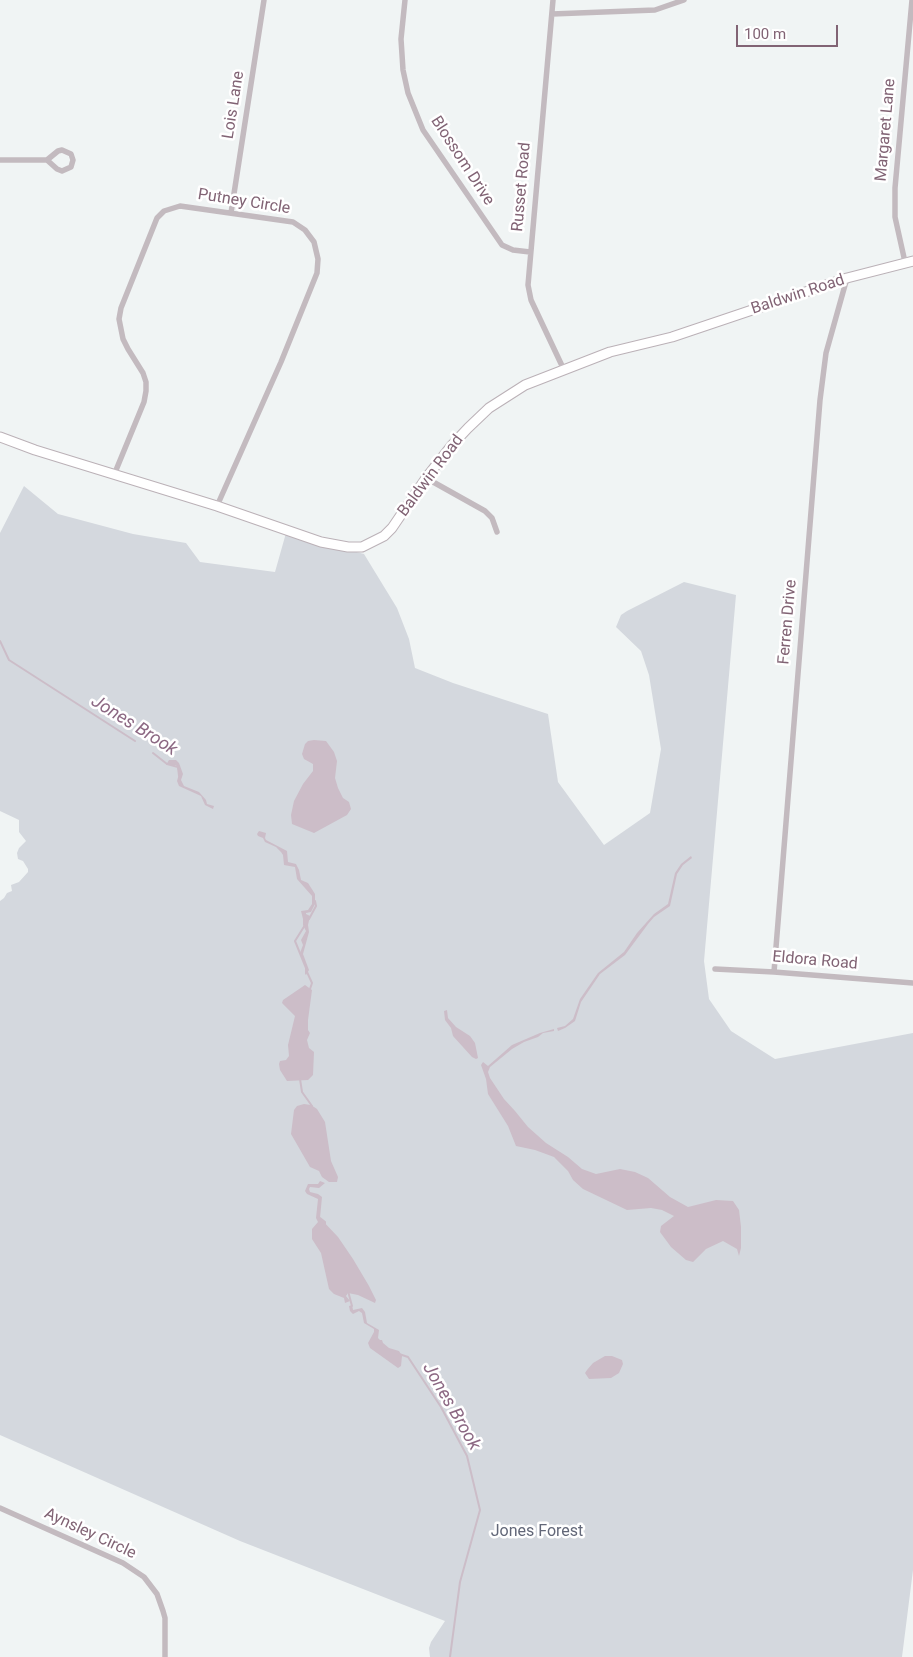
<!DOCTYPE html>
<style>
body{margin:0}
#map{position:relative;width:913px;height:1657px;overflow:hidden;background:#f0f4f4;font-family:Roboto,sans-serif}
canvas{display:block}
.scale{position:absolute;left:736px;top:25px;width:102px;height:22px;box-sizing:border-box;border:2px solid #816374;border-top:0;padding-left:6px;font-size:15px;line-height:18px;white-space:nowrap;color:#816374;-webkit-text-stroke:4px #fff;paint-order:stroke}
</style>
<div id="map">
<canvas width="913" height="1657"></canvas>
<div class="scale">100 m</div>
</div>
<script>
const ctx = document.querySelector('canvas').getContext('2d');
ctx.lineJoin = 'round';
function fillPath(path, color) { ctx.fillStyle = color; ctx.fill(path, 'evenodd'); }
const toPath = rows => new Path2D(rows.map(r => 'M' + r).join(''));
function trace(path, color, width, dash) { ctx.strokeStyle = color; ctx.lineWidth = width; ctx.lineCap = dash ? 'butt' : 'round'; ctx.setLineDash(dash || []); ctx.stroke(path); }
function label(font, color, halo, rows, align = 'center') {
  ctx.font = font + ' Roboto,sans-serif'; ctx.lineWidth = 5; ctx.setLineDash([]); ctx.textBaseline = 'middle'; ctx.strokeStyle = halo; ctx.fillStyle = color; for (const [text, x, y, turn = 0] of rows) {
    ctx.save(); ctx.translate(x, y); ctx.rotate((+turn || 0) * Math.PI / 180); ctx.textAlign = isNaN(turn) ? turn : align; if (halo) ctx.strokeText(text, 0, 0); ctx.fillText(text, 0, 0); ctx.restore();
  }
}
fillPath(toPath([
 [24,486,58,514,133,534,186,543,200,562,275,572,286,533,364,554,397,608,409,639,415,668,453,683,548,714,558,782,604,845,650,813,661,749,649,675,641,651,616,627,621,615,627,611,684,582,736,595,704,961,709,999,731,1031,775,1059,913,1033,913,1570,902,1657,430,1657,429,1648,431,1642,445,1621,240,1541,0,1435,0,901,4,898,7,893,12,891,11,885,19,882,28,872,28,869,23,861,18,859,17,853,19,848,26,841,19,832,19,820,0,811,0,533]
]), '#d4d8de');
fillPath(toPath([
 [314,740,326,741,334,752,337,761,335,778,338,788,343,798,349,802,351,809,347,815,314,833,292,824,291,815,294,801,303,784,313,771,313,764,304,759,302,754,305,744,308,741],
 [169,760,176,760,179,763,183,774,181,780,184,786,199,792,206,800,207,804,214,806,213,809,205,805,201,796,179,786,177,781,179,774,177,767,176,765,166,765],
 [259,831,266,833,265,838,266,840,287,851,288,862,296,864,299,870,301,880,308,883,315,894,315,904,311,912,306,913,306,914,310,916,308,925,309,932,303,954,309,970,306,975,305,974,305,965,300,953,303,945,301,940,306,931,303,925,303,919,301,911,308,910,312,904,312,896,297,879,295,867,284,865,283,855,281,852,276,847,265,842,263,838,258,836,257,834],
 [691,856,692,858,683,865,677,874,670,906,654,917,648,924,625,955,600,974,581,1002,575,1021,565,1028,558,1031,557,1028,565,1026,573,1019,580,999,598,973,624,952,637,933,654,914,668,904,675,873,681,864],
 [305,985,312,990,308,1020,308,1030,310,1033,307,1040,309,1048,314,1052,313,1075,308,1080,287,1081,280,1070,279,1064,280,1061,286,1060,289,1056,288,1045,295,1016,282,1003,283,1000],
 [447,1010,448,1018,456,1027,470,1036,475,1043,478,1058,476,1059,472,1057,453,1036,451,1028,445,1020,444,1011],
 [554,1029,554,1031,543,1033,538,1037,524,1042,512,1049,490,1067,488,1072,490,1078,504,1099,515,1111,528,1127,546,1143,568,1157,582,1169,596,1174,620,1169,635,1172,648,1178,670,1197,688,1207,716,1200,733,1201,739,1210,741,1227,741,1248,739,1256,737,1249,723,1241,706,1249,693,1262,686,1260,671,1247,660,1232,661,1226,674,1216,662,1210,651,1208,627,1210,583,1189,573,1180,568,1171,554,1157,535,1150,516,1146,508,1126,488,1094,486,1079,481,1065,483,1062,488,1066,512,1045,540,1033],
 [304,1104,311,1105,317,1109,325,1122,331,1161,338,1177,337,1182,329,1182,322,1177,319,1171,310,1167,291,1134,294,1110,297,1106],
 [320,1181,325,1183,319,1188,310,1187,309,1189,310,1192,318,1194,322,1197,320,1218,338,1237,353,1259,369,1286,376,1300,375,1303,358,1295,348,1293,346,1296,350,1301,345,1303,344,1298,334,1294,329,1289,321,1253,312,1239,312,1229,318,1222,316,1218,318,1199,307,1194,305,1191,308,1184,318,1184],
 [352,1305,353,1310,362,1308,365,1312,367,1323,379,1330,378,1338,380,1340,382,1340,383,1343,389,1348,399,1351,402,1356,401,1366,398,1368,370,1348,368,1343,374,1332,374,1329,364,1323,362,1313,359,1311,353,1314,350,1311,349,1306],
 [605,1356,612,1356,622,1360,623,1364,619,1373,611,1378,589,1379,585,1373,587,1370,593,1363]
]), '#ccbdc8');
trace(toPath([
 [0,641,9,660,135,741],
 [153,753,167,764,178,767,179,776],
 [309,919,316,906,315,901],
 [305,925,295,941,306,968],
 [307,972,312,983,310,989],
 [300,1079,302,1092,312,1106],
 [320,1218,325,1222,325,1226],
 [348,1291,352,1306],
 [399,1354,408,1357,441,1407,467,1456,480,1510,460,1582,450,1657]
]), '#ccbdc8', 2);
const secondary = toPath([
 [0,437,35,450,217,506,321,542,348,547,362,547,384,536,392,528,426,478,452,445,468,428,489,408,525,385,610,352,672,337,847,278,913,261]
]);
trace(secondary, '#bbb1b7', 11);
trace(toPath([
 [405,0,401,39,403,70,408,93,423,130,502,245,513,250,530,252],
 [553,0,528,285,531,300,564,370],
 [552,14,655,10,684,0],
 [0,160,47,160,58,151,62,150,71,154,73,160,71,167,62,171,57,169,47,160],
 [231,213,264,0],
 [905,262,895,217,895,188,912,0],
 [114,475,144,402,146,391,146,382,143,373,128,349,123,339,119,319,121,308,157,218,164,211,180,206,293,222,305,230,314,242,318,259,317,273,281,362,217,506],
 [426,478,485,511,492,518,497,532],
 [715,969,774,972,913,983],
 [774,972,820,400,826,353,847,278],
 [0,1508,123,1563,144,1577,157,1594,163,1611,165,1618,165,1657]
]), '#c3babf', 5.5);
trace(secondary, '#fff', 9);
label('16px', '#816374', '#fff', [
 ["Lois Lane",234,105,-81],
 ["Margaret Lane",886,130,-85],
 ["Blossom Drive",462,161,57],
 ["Russet Road",522,187,-85],
 ["Putney Circle",244,202,9],
 ["Baldwin Road",798,295,-18],
 ["Baldwin Road",431,476,-53],
 ["Ferren Drive",788,622,-85],
 ["Eldora Road",815,961,5],
 ["Aynsley Circle",90,1534,25]
]);
label('16px', '#626778', '#fff', [
 ["Jones Forest",537,1532]
]);
label('italic 18px', '#8c6883', '#fff', [
 ["Jones Brook",134,726,32],
 ["Jones Brook",451,1407,60]
]);
</script>
